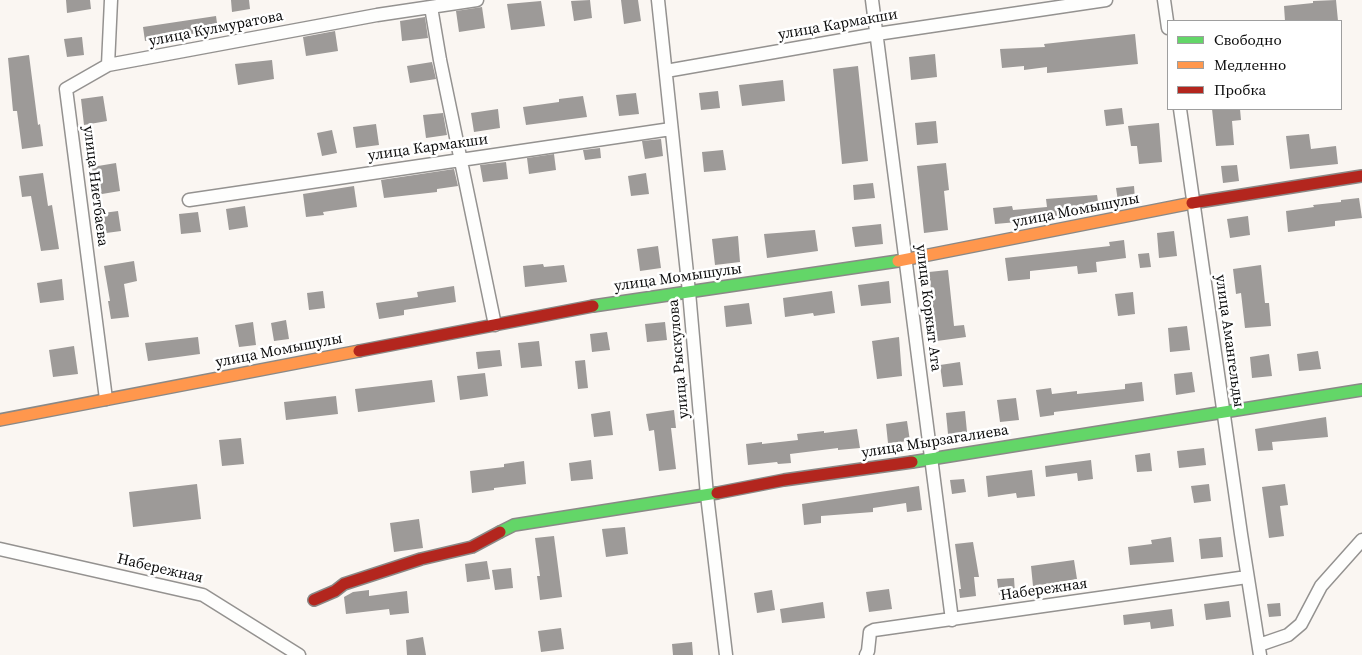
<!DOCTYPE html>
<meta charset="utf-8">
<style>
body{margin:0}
#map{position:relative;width:1362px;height:655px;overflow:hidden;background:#faf6f2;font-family:"Source Serif 4",serif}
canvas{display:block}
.legend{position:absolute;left:1167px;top:20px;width:175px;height:90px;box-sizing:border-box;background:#fff;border:1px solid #9e9e9e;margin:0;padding:6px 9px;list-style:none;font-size:15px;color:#0d0d0d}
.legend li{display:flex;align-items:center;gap:10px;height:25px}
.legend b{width:25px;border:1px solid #9e9e9e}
</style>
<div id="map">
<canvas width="1362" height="655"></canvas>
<ul class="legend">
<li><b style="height:6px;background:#63d668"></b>Свободно</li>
<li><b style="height:6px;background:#ff974d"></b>Медленно</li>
<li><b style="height:6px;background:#b3261e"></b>Пробка</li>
</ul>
</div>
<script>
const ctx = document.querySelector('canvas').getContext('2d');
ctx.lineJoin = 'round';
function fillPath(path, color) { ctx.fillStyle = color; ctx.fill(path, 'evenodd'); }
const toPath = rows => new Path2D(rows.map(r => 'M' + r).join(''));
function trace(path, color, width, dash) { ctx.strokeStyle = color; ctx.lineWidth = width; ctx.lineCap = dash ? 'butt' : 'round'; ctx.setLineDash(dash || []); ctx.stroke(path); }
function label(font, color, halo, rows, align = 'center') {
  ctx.font = font + ' "Source Serif 4",serif'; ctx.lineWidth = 5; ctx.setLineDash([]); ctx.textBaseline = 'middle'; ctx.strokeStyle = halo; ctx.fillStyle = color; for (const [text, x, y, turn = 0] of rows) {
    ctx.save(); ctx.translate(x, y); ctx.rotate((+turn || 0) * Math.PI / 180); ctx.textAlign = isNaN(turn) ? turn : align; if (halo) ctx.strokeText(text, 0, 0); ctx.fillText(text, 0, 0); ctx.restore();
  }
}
fillPath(toPath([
 [66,0,90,0,91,9,67,13],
 [231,0,249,0,250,9,232,12],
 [590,0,592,18,574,21,571,1],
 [621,0,638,0,641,21,624,24],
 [1336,0,1338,21,1285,21,1284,6,1313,3,1313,1],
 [541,1,545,26,511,30,507,4],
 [482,7,485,28,459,32,456,11],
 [216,16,218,30,145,41,143,27],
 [425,17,428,38,402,41,400,21],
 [335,31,338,51,306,56,303,37],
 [1135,34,1138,64,1047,73,1047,67,1024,70,1024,66,1002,68,1000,49,1045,47,1044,44],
 [82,37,84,55,67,57,64,39],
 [935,54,937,77,911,80,909,57],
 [29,55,38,125,40,124,43,146,22,149,17,111,13,111,8,58],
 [272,60,274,79,238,85,235,64],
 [432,62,436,79,410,83,407,66],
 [858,66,868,161,842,164,833,69],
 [783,80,785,101,742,106,739,85],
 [718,91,720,108,701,110,699,93],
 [636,93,639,114,619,116,616,95],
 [103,96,107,121,84,125,81,99],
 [583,96,587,117,526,125,523,107,559,102,559,99],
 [1122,108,1124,124,1106,126,1104,110],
 [498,109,500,128,474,132,471,113],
 [1212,109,1240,109,1241,120,1232,121,1234,145,1216,146],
 [443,113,447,135,426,138,423,115],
 [936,121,938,143,917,145,915,123],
 [1159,123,1162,162,1139,164,1137,146,1131,146,1128,126],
 [376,124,379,145,356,148,353,127],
 [332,130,337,153,322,156,317,133],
 [1309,134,1311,149,1336,146,1338,164,1290,169,1286,136],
 [661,139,663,156,645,159,642,141],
 [600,148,601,158,585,160,583,150],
 [723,150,726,170,704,172,702,152],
 [554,154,556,170,529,174,527,158],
 [506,162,508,179,483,182,480,165],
 [116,163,120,191,96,195,92,167],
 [946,163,949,190,944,191,948,230,924,233,917,166],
 [1237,165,1239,181,1223,183,1221,166],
 [454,169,458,186,437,189,437,192,384,198,381,180],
 [43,173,48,206,52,205,59,249,41,251,31,196,22,197,19,176],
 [646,173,649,194,631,196,628,176],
 [873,183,875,198,854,200,853,185],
 [354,186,357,207,323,212,324,215,306,217,303,194],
 [1134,186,1135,199,1118,201,1116,188],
 [1097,195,1099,208,1066,211,1066,215,1040,217,1040,220,995,224,993,208,1012,206,1013,210,1047,207,1046,199],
 [1359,198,1362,218,1335,221,1335,226,1288,232,1286,211,1314,207,1313,205,1341,202,1341,200],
 [245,206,248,227,229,230,226,209],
 [118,211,121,231,99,234,96,214],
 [198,212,201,232,181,234,179,214],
 [1248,216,1250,235,1230,238,1227,219],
 [881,224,883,244,855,247,852,227],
 [815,230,818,251,767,258,764,234],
 [1174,231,1177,256,1159,258,1157,233],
 [738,236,740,262,715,265,712,239],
 [1124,240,1126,258,1096,262,1097,272,1078,274,1077,266,1030,271,1030,279,1008,281,1005,258,1110,246,1109,242],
 [658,246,661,268,640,271,637,249],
 [1149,253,1151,267,1140,268,1138,254],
 [134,261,137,281,124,284,129,317,111,319,108,301,110,301,104,266],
 [543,264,544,267,564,265,567,282,525,287,523,266],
 [1261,265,1265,303,1269,303,1271,326,1245,328,1241,293,1236,294,1233,269],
 [948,270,954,326,964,325,966,337,937,341,929,272],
 [62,279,64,300,40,303,37,283],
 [889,281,891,303,861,306,858,285],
 [454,286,456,302,404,310,404,315,379,319,376,303,418,297,417,292],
 [323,291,325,308,309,310,307,293],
 [832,291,835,313,814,316,813,313,785,317,783,298],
 [1133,292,1135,314,1118,316,1115,294],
 [749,303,752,324,726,327,724,306],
 [286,320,289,339,274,341,271,323],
 [253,322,256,345,239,347,235,325],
 [665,322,667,340,647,342,645,324],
 [1187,326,1190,350,1170,352,1168,328],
 [607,332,610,350,592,352,590,334],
 [198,337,200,354,148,361,145,343],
 [899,337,902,376,877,379,872,341],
 [539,341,542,366,521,368,518,343],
 [74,346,78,374,53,377,49,350],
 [500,350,502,366,478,369,476,352],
 [1318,351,1321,369,1299,371,1297,354],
 [1269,354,1272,376,1252,378,1250,357],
 [585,360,588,388,578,389,575,361],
 [960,362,963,385,943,387,940,365],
 [1192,372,1195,392,1176,395,1174,374],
 [485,373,488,396,460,400,457,376],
 [432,380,435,402,358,412,355,389],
 [1142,382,1144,401,1054,412,1054,415,1040,417,1036,390,1051,388,1052,394,1077,391,1077,394,1125,389,1125,384],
 [336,396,338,414,286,420,284,402],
 [1016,398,1019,420,1000,422,997,400],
 [674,410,676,428,671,428,676,469,659,471,654,430,649,431,646,414],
 [610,411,613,435,594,437,591,414],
 [965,411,967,432,948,434,946,413],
 [1326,417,1328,437,1272,442,1273,450,1258,451,1255,429],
 [907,421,910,441,888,443,886,424],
 [857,429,860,448,838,450,838,448,790,454,791,463,778,464,777,462,748,465,746,444,762,442,762,444,798,440,797,434,824,431,824,433],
 [241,438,244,464,222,466,219,440],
 [1204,448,1206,465,1179,468,1177,451],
 [1150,453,1152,471,1137,472,1135,455],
 [591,460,593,479,571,481,569,463],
 [1091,460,1093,479,1078,481,1077,473,1046,477,1045,466],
 [524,461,526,484,494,488,494,490,472,493,470,471,504,467,504,464],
 [1032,470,1035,496,1017,498,1016,493,988,497,986,476],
 [964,479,966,492,952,494,950,480],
 [197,484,201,519,133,527,129,492],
 [1209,484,1211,501,1194,503,1191,486],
 [1285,484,1288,505,1280,506,1284,536,1269,538,1262,487],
 [919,486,922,510,907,512,906,503,873,508,873,512,821,516,821,523,804,525,802,504],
 [419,519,423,548,394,552,390,523],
 [625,527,628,554,606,557,602,529],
 [554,536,562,597,540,600,537,576,540,576,535,538],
 [1171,537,1174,562,1130,565,1128,547,1152,544,1151,540],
 [1221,537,1223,557,1201,559,1199,539],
 [973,542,979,577,974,577,976,596,960,598,959,589,961,589,955,544],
 [1074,560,1077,579,1033,586,1031,566],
 [487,561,490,579,467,582,465,564],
 [511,568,513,588,495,590,492,570],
 [1014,578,1015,593,999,595,997,579],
 [889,589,892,609,869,612,866,592],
 [369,590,369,596,407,591,409,613,390,615,389,609,346,614,344,597,353,592],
 [772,590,775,610,757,613,754,593],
 [1229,601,1231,617,1206,620,1204,604],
 [823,602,825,618,782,623,780,609],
 [1280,603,1281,616,1269,617,1267,604],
 [1172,609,1174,626,1151,629,1150,622,1124,625,1123,615],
 [561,628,564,649,541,652,538,631],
 [423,637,426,655,407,655,406,640],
 [692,642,693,655,673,655,672,644]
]), '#9d9a98');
const street = toPath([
 [658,0,689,292,707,495,726,655],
 [872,0,952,620],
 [1164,0,1168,28],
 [431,7,440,60,495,325],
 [108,65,377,15,477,0],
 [666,71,877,34,1106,0],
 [1180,109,1241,534,1260,655],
 [189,200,671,129],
 [106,399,66,89,108,65,111,0],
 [0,549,203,595,299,655],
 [1259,645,1288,635,1301,624,1321,586,1362,540],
 [866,655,868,651,870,632,874,630,1247,577]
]);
const fast = toPath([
 [593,306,898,261],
 [912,462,1362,390],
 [500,532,514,525,717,493]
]);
const slow = toPath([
 [898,261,1192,203],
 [0,420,359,351]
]);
const jam = toPath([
 [1192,203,1362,176],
 [359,351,593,306],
 [717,493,784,480,912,462],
 [314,600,335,591,344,584,421,559,472,547,500,532]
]);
trace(street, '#949290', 15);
trace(fast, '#8a8987', 14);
trace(slow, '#8a8987', 14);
trace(jam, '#8a8987', 14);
trace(street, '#fefefd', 12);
trace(fast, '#63d668', 11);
trace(slow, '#ff974d', 11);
trace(jam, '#b3261e', 11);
label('15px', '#0d0d0d', '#fff', [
 ["улица Кармакши",838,25,-10],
 ["улица Кулмуратова",216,29,-11],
 ["улица Кармакши",428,148,-8],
 ["улица Ниетбаева",95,186,83],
 ["улица Момышулы",1076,211,-11],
 ["улица Момышулы",678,278,-8],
 ["улица Коркыт Ата",928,308,83],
 ["улица Амангельды",1229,341,82],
 ["улица Момышулы",279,351,-11],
 ["улица Рыскулова",679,359,-95],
 ["улица Мырзагалиева",935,442,-9],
 ["Набережная",160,569,13],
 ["Набережная",1044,590,-8]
]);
</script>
